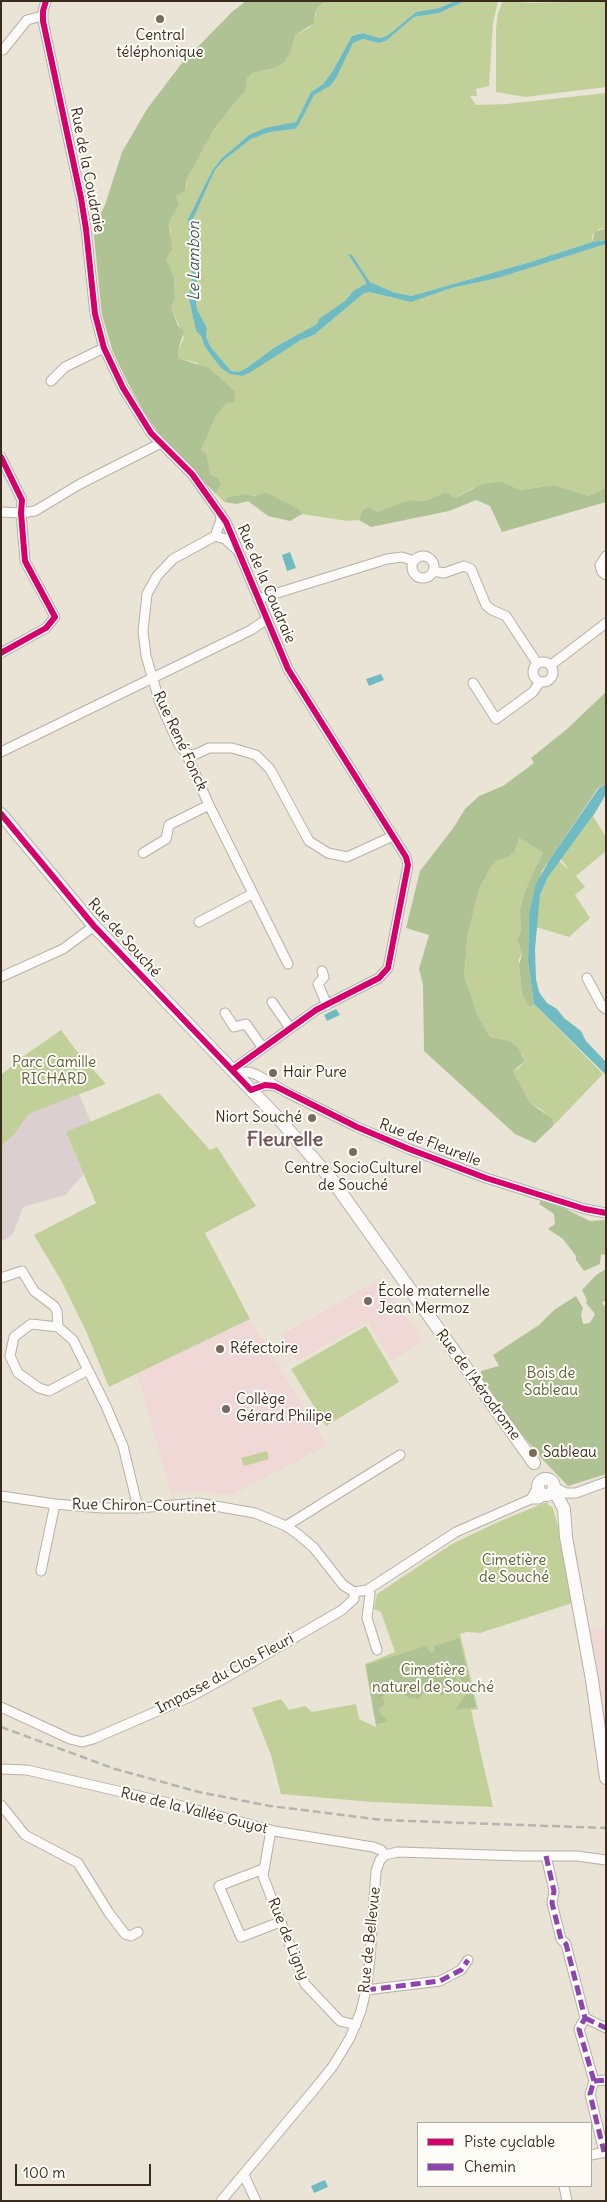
<!DOCTYPE html>
<meta charset="utf-8">
<style>
body{margin:0}
#map{position:relative;width:607px;height:2202px;overflow:hidden;background:#e9e4d6;font-family:Delius,sans-serif}
canvas{display:block}
.frame{position:absolute;inset:0;border:2px solid #3b2a1e;pointer-events:none}
.legend{position:absolute;left:417px;top:2122px;width:175px;height:65px;box-sizing:border-box;background:#fdfcf7;border:1px solid #afa8a0;margin:0;padding:6px 9px;list-style:none;font-size:15px;color:#3b2a1e}
.legend li{display:flex;align-items:center;gap:10px;height:25px}
.legend b{width:25px;border:1px solid #afa8a0}
.scale{position:absolute;left:15px;top:2164px;width:136px;height:22px;box-sizing:border-box;border:2px solid #3b2a1e;border-top:0;padding-left:6px;font-size:15px;line-height:18px;white-space:nowrap;color:#3b2a1e;-webkit-text-stroke:4px #fdfcf7;paint-order:stroke}
</style>
<div id="map">
<canvas width="607" height="2202"></canvas>
<div class="frame"></div>
<ul class="legend">
<li><b style="height:6px;background:#d6006c"></b>Piste cyclable</li>
<li><b style="height:6px;background:#8e44ad"></b>Chemin</li>
</ul>
<div class="scale">100 m</div>
</div>
<script>
const ctx = document.querySelector('canvas').getContext('2d');
ctx.lineJoin = 'round';
function fillPath(path, color) { ctx.fillStyle = color; ctx.fill(path, 'evenodd'); }
const toPath = rows => new Path2D(rows.map(r => 'M' + r).join(''));
function trace(path, color, width, dash) { ctx.strokeStyle = color; ctx.lineWidth = width; ctx.lineCap = dash ? 'butt' : 'round'; ctx.setLineDash(dash || []); ctx.stroke(path); }
function label(font, color, halo, rows, align = 'center') {
  ctx.font = font + ' Delius,sans-serif'; ctx.lineWidth = 4; ctx.setLineDash([]); ctx.textBaseline = 'middle'; ctx.strokeStyle = halo; ctx.fillStyle = color; for (const [text, x, y, turn = 0] of rows) {
    ctx.save(); ctx.translate(x, y); ctx.rotate((+turn || 0) * Math.PI / 180); ctx.textAlign = isNaN(turn) ? turn : align; if (halo) ctx.strokeText(text, 0, 0); ctx.fillText(text, 0, 0); ctx.restore();
  }
}
fillPath(toPath([
 [380,1279,423,1342,391,1361,368,1322,297,1361,281,1335],
 [250,1319,327,1445,232,1495,196,1491,171,1493,137,1373],
 [606,1627,606,1731,597,1664,589,1630]
]), '#f0d8d7');
fillPath(toPath([
 [79,1094,91,1122,66,1133,84,1174,65,1195,23,1207,13,1234,1,1242,1,1146,14,1135,27,1116,33,1112]
]), '#dccfcf');
fillPath(toPath([
 [326,1,455,1,439,8,416,12,387,36,380,38,361,33,352,36,332,72,323,84,311,92,296,122,249,135,222,158,213,169,188,219,192,275,189,299,196,331,201,336,205,347,221,368,230,374,242,376,301,340,314,335,363,294,369,292,397,299,498,278,606,244,606,487,589,496,555,485,520,490,501,481,471,489,456,498,445,492,426,501,409,500,377,512,370,507,362,510,359,520,347,521,302,514,299,509,266,492,254,496,246,494,229,497,224,502,216,494,221,484,218,478,210,474,207,456,201,450,216,416,198,363,178,358,178,350,184,338,171,307,175,299,174,277,166,259,171,231,169,223,179,204,175,196,187,186,187,179,214,129,242,95,247,79,252,73,271,69,292,48,295,35,310,27,316,16,316,9],
 [465,1,498,1,493,23,489,86,476,89,477,96,470,96,476,105,507,104,606,93,606,228,599,229,592,236,592,242,527,263,411,296,393,292,370,282,352,255,349,255,365,280,366,285,353,291,346,300,320,319,317,324,275,347,248,367,239,372,231,371,210,346,206,336,207,328,197,309,195,292,199,267,192,220,215,170,224,160,251,139,270,132,294,129,314,95,318,91,325,89,353,43,363,39,379,43,386,41,414,17,439,13],
 [503,1,533,3,606,1,606,87,525,97,496,92,496,29,498,13],
 [593,816,606,837,606,851,576,876,585,887,575,895,590,918,569,937,536,927,540,895,548,877,559,861,569,870,561,859],
 [519,838,543,853,534,870,520,911,521,932,518,944,522,954,519,959,519,965,522,994,530,1006,534,1004,603,1074,553,1126,553,1122,542,1110,530,1103,513,1071,519,1068,525,1061,523,1055,510,1041,490,1037,478,1016,464,975,468,934,479,889,491,867,497,859,507,857],
 [61,1030,75,1049,106,1084,33,1112,27,1116,14,1135,1,1146,1,1075,28,1053],
 [159,1093,210,1150,217,1147,256,1206,205,1233,250,1319,109,1387,86,1331,62,1282,34,1235,96,1203,66,1132],
 [366,1326,399,1382,326,1426,291,1369],
 [267,1451,269,1459,244,1466,241,1458],
 [547,1502,549,1506,552,1506,558,1526,572,1603,480,1633,467,1632,460,1634,478,1709,471,1710,493,1807,372,1802,281,1794,271,1755,252,1708,281,1699,289,1710,305,1706,312,1712,356,1704,359,1719,376,1727,365,1664,395,1652,381,1612,374,1609,377,1594,452,1544,498,1522]
]), '#c1d099');
fillPath(toPath([
 [246,1,326,1,316,9,314,23,295,35,292,48,285,62,271,69,252,73,247,79,245,91,214,129,187,179,185,191,176,196,179,204,169,223,172,249,166,259,174,277,175,299,171,307,178,326,184,331,178,350,178,358,209,368,235,392,234,402,226,403,216,416,201,450,207,455,210,474,218,478,221,484,216,494,165,442,144,412,127,381,113,352,102,315,94,236,95,225,105,205,122,152,147,109,182,63,232,12],
 [606,228,606,240,592,242,595,232],
 [501,481,520,490,555,485,589,496,606,487,606,502,502,532,490,506,476,500,449,511,371,527,359,520,362,510,370,507,377,512,409,500,426,501,445,492,456,498,480,485],
 [266,492,299,509,302,514,290,521,268,516,248,501,237,504,224,502,228,497,246,494,254,496],
 [606,692,606,784,598,788,550,859,542,871,529,914,528,962,534,1004,530,1007,522,994,519,965,522,954,517,940,521,932,520,911,524,895,534,870,543,853,519,838,514,852,508,857,497,860,491,867,479,889,468,934,464,975,478,1016,490,1037,510,1041,519,1049,525,1061,513,1071,530,1103,551,1118,553,1122,553,1126,535,1143,515,1134,424,1051,423,985,419,969,429,935,406,928,420,871,454,827,465,809,479,796,503,786,534,763,531,758,567,729],
 [541,1201,557,1205,590,1221,604,1220,606,1222,606,1255,601,1254,600,1264,584,1271,576,1260,576,1256,563,1239,548,1229,555,1224,554,1214,539,1204],
 [606,1269,606,1300,602,1303,606,1308,606,1474,568,1486,543,1460,507,1416,481,1378,481,1371,499,1366,493,1355,539,1325,554,1310,576,1296,583,1308,581,1315,583,1324,590,1323,595,1314,586,1303,587,1300,582,1290,596,1275],
 [459,1638,476,1707,455,1710,466,1694,457,1668,454,1672,456,1677,455,1683,441,1696,438,1691,422,1694,421,1698,418,1699,409,1698,403,1694,403,1682,396,1683,387,1689,383,1697,385,1704,378,1710,388,1722,376,1724,366,1665,426,1646,431,1653,435,1650,434,1646]
]), '#afc293');
fillPath(toPath([
 [455,1,465,1,439,13,414,17,386,41,379,43,363,39,353,43,336,78,330,86,314,95,298,126,294,129,270,132,251,139,224,160,215,170,192,221,199,267,195,292,197,309,207,328,206,336,210,346,231,371,239,372,248,367,275,347,317,324,319,319,346,300,353,291,366,284,365,280,348,254,352,255,370,282,393,292,411,296,527,263,592,242,606,240,606,244,498,278,451,288,411,302,369,292,363,294,314,335,301,340,249,373,242,376,230,374,221,368,214,359,205,347,201,336,196,331,189,299,192,275,188,219,213,169,222,158,249,135,265,128,296,122,311,92,323,84,332,72,352,36,362,33,380,38,387,36,416,12,439,8],
 [290,552,296,568,287,571,282,555],
 [381,674,384,680,369,686,366,679],
 [606,784,606,794,595,813,548,877,540,895,535,949,536,979,539,992,547,1003,557,1009,564,1018,581,1031,586,1041,606,1062,606,1075,534,1004,528,962,529,914,536,884,550,859,599,788],
 [336,1009,340,1015,327,1021,324,1015],
 [325,2180,328,2187,314,2193,311,2186]
]), '#6fbbc1');
const street = toPath([
 [46,1,43,11,43,21,81,198,86,229,95,314,104,348,123,388,151,433,192,474,226,522,288,669,406,857,408,865,388,968,379,978,316,1010,232,1070],
 [3,50,27,20,42,16],
 [51,381,65,367,104,348],
 [1,457,22,500,21,513,25,561,55,617,46,628,1,653],
 [1,512,21,513,35,511,80,484,161,443],
 [215,536,173,559,157,576,147,594,143,631,146,656,160,703,179,745,186,753,209,805,288,964],
 [215,536,225,539,237,550],
 [215,536,221,520,220,513],
 [606,556,600,565,602,572,606,575],
 '412 567a11 11 0 1 1 22 0a11 11 0 1 1-22 0Z',
 [433,571,444,573,464,566,471,569,486,605,492,610,506,616,537,663],
 [258,599,387,559,402,557,414,561],
 '533 672a10 10 0 1 1 20 0a10 10 0 1 1-20 0Z',
 [551,665,606,623],
 [473,683,496,719,533,692,540,682],
 [1,752,251,630,267,619],
 [186,753,194,755,209,748,232,748,256,755,270,769,309,841,328,853,347,857,393,836],
 [143,853,166,839,169,825,209,805],
 [199,922,252,894],
 [322,971,324,977,318,984,327,1005],
 [1,977,63,949,94,926],
 [587,978,602,1006,606,1009],
 [272,1002,290,1028],
 [225,1013,234,1027,246,1024,263,1048],
 [235,1074,249,1072,257,1075,288,1093,357,1127,409,1149,486,1178,585,1209,606,1213],
 [251,1090,265,1085,275,1086],
 [1,1278,22,1271,34,1291,54,1306,57,1311,58,1327],
 [58,1327,73,1340,106,1406,123,1446,138,1508],
 [58,1327,31,1324,14,1337,10,1356,18,1373,39,1388,49,1391,88,1370],
 [538,1487,531,1499,539,1499,544,1494],
 [554,1487,566,1493,576,1493,606,1482],
 [1,1496,55,1504,102,1508,138,1508,198,1503,255,1513,286,1526,299,1535,314,1548,343,1585,354,1592,367,1590,456,1532,531,1499],
 [286,1526,400,1455],
 [41,1571,55,1504],
 [367,1590,370,1594,367,1618,377,1650],
 [1,1707,70,1739,82,1742,93,1739,192,1696,232,1674,342,1610,354,1599,354,1592],
 [1,1769,27,1770,182,1806,274,1831,373,1847,381,1850,385,1855],
 [1,1805,25,1835,78,1863,109,1913,125,1934,131,1936,138,1932],
 [271,1830,263,1876,305,1984,340,2021,356,2025],
 [546,1856,554,1891,552,1903,561,1939,566,1944,585,2018,579,2029,594,2081,590,2094,604,2152],
 [263,1869,219,1886,241,1937,280,1922],
 [366,1990,440,1981,461,1970,468,1960],
 [585,2018,606,2028],
 [594,2081,606,2080],
 [591,2155,606,2152],
 [244,2175,256,2201],
 [564,2186,567,2201],
 [221,2201,313,2091,333,2066,350,2038,361,2011,366,1990,370,1959,376,1871,380,1860,385,1855,398,1852,522,1856,577,1856,606,1860]
]);
const secondary = toPath([
 [1,814,94,926,280,1120,332,1180,534,1463],
 '538 1487a8 8 0 1 1 16 0a8 8 0 1 1-16 0Z',
 [554,1490,564,1509,566,1537,592,1680,606,1778]
]);
trace(street, '#b6b1a7', 11);
trace(secondary, '#b6b1a7', 14);
trace(street, '#fcfbf9', 9);
trace(secondary, '#fcfbf9', 12);
trace(toPath([
 [1,1727,115,1769,199,1792,270,1806,382,1820,606,1828]
]), '#b6b4b0', 2.5, [8, 4]);
trace(toPath([
 [546,1856,554,1891,552,1903,561,1939,566,1944,585,2018,579,2029,594,2081,590,2094,604,2152],
 [366,1990,440,1981,461,1970,468,1960],
 [585,2018,606,2028],
 [594,2081,606,2080]
]), '#8e44ad', 5, [10, 5]);
trace(toPath([
 [46,1,43,11,43,21,81,198,86,229,95,314,104,348,123,388,151,433,192,474,226,522,288,669,406,857,408,865,388,968,379,978,316,1010,232,1070],
 [1,457,22,500,21,513,25,561,55,617,46,628,1,653],
 [1,814,94,926,251,1090,265,1085,275,1086,357,1127,409,1149,486,1178,585,1209,606,1213]
]), '#d6006c', 6);
for (const [x, y, r, color] of [
 [160,19,5,"#786b5e"],
 [273,1073,5,"#786b5e"],
 [312,1118,5,"#786b5e"],
 [353,1152,5,"#786b5e"],
 [368,1301,5,"#786b5e"],
 [220,1349,5,"#786b5e"],
 [226,1409,5,"#786b5e"],
 [533,1453,5,"#786b5e"]
]) { const dot = new Path2D(); dot.arc(x, y, r, 0, 2 * Math.PI); ctx.fillStyle = color; ctx.fill(dot); trace(dot, '#fdfcf7', 2); }
label('15px', '#3b2a1e', '#fdfcf7', [
 ["Central",160,36,"center"],
 ["téléphonique",160,53,"center"],
 ["Hair Pure",283,1073],
 ["Niort Souché",302,1118,"right"],
 ["Centre SocioCulturel",353,1169,"center"],
 ["de Souché",353,1186,"center"],
 ["École maternelle",378,1292],
 ["Jean Mermoz",378,1309],
 ["Réfectoire",230,1349],
 ["Collège",236,1400],
 ["Gérard Philipe",236,1417],
 ["Sableau",543,1453]
], 'left');
label('15px', '#3b2a1e', '#fdfcf7', [
 ["Rue de la Coudraie",87,170,79],
 ["Rue de la Coudraie",266,584,67],
 ["Rue René Fonck",180,741,65],
 ["Rue de Souché",124,938,48],
 ["Rue de Fleurelle",430,1143,21],
 ["Rue de l'Aérodrome",478,1385,54],
 ["Rue Chiron-Courtinet",144,1506,1],
 ["Impasse du Clos Fleuri",225,1674,-28],
 ["Rue de la Vallée Guyot",194,1811,14],
 ["Rue de Ligny",288,1939,68],
 ["Rue de Bellevue",370,1940,-84]
]);
label('15px', '#5e5e38', '#fdfcf7', [
 ["Parc Camille",54,1063],
 ["RICHARD",54,1080],
 ["Bois de",551,1374],
 ["Sableau",551,1391],
 ["Cimetière",514,1561],
 ["de Souché",514,1578],
 ["Cimetière",433,1671],
 ["naturel de Souché",433,1688]
]);
label('italic 16px', '#3b5d5c', '#fdfcf7', [
 ["Le Lambon",194,261,-90]
]);
label('bold 20px', '#735760', '#fdfcf7', [
 ["Fleurelle",285,1140]
]);
</script>
